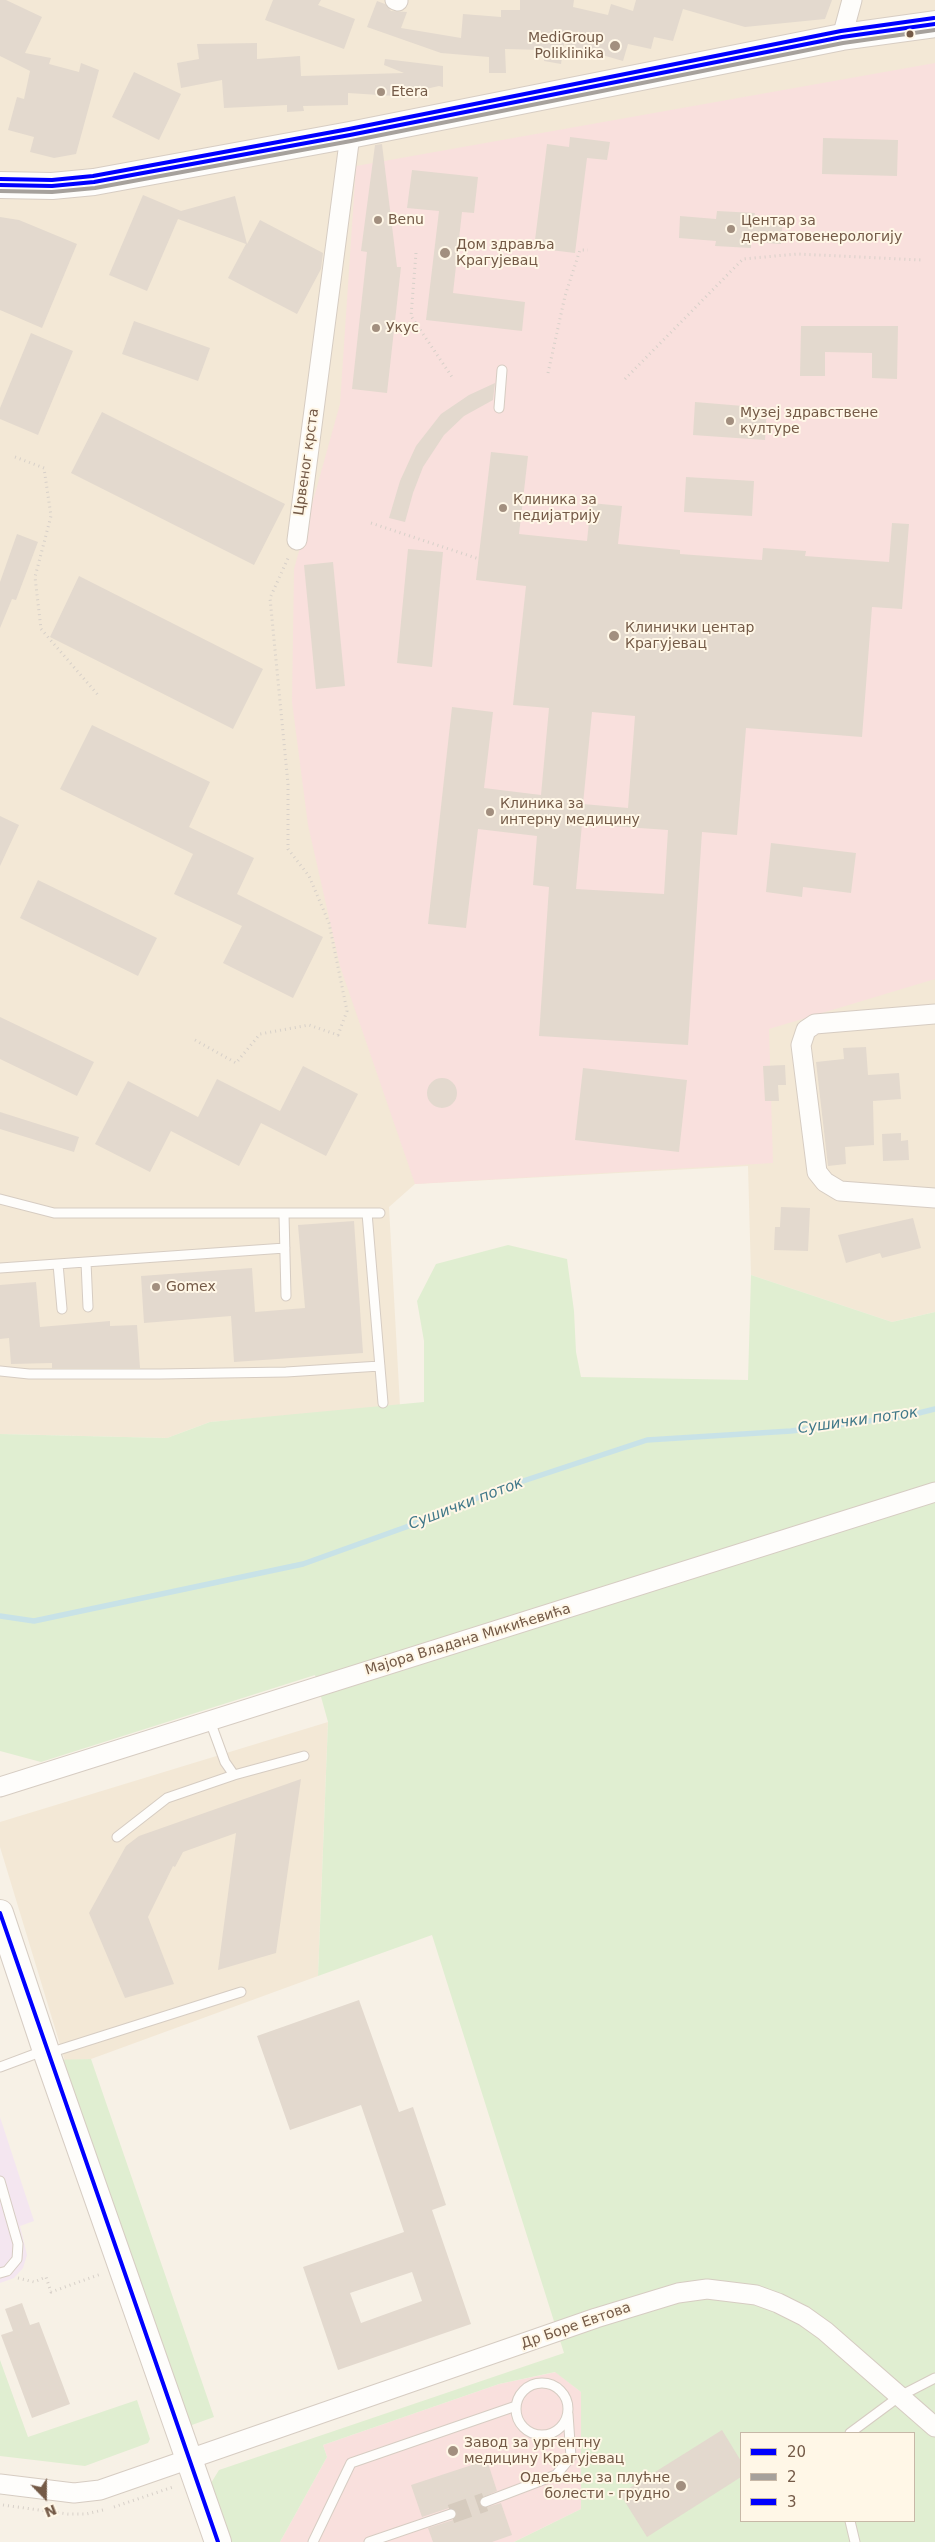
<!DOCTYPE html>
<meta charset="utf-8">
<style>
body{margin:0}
#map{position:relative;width:935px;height:2542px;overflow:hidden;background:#f7f1e6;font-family:"DejaVu Sans",sans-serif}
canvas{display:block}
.legend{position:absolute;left:740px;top:2432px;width:175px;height:90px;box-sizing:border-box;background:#fff7e7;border:1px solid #c7b8a7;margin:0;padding:6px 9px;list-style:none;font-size:15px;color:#745a47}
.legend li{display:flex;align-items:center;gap:10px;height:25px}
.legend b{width:25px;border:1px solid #c7b8a7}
.north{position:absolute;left:20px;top:2472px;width:50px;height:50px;-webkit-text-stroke:4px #fff7e7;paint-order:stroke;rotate:158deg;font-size:14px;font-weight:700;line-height:20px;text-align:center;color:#745a47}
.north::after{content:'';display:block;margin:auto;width:18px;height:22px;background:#745a47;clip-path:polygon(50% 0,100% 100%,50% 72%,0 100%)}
</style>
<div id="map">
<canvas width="935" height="2542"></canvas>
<ul class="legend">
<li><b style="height:6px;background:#00f"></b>20</li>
<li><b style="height:6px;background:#a6a19c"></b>2</li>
<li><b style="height:6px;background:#00f"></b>3</li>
</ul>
<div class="north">N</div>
</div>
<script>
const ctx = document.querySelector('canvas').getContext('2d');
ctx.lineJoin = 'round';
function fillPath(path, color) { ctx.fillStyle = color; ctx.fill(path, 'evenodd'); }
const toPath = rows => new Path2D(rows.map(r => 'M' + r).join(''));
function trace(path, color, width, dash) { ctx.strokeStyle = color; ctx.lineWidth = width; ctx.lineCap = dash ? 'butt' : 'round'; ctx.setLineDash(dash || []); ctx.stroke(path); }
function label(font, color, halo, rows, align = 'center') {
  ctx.font = font + ' "DejaVu Sans",sans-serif'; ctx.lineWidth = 4; ctx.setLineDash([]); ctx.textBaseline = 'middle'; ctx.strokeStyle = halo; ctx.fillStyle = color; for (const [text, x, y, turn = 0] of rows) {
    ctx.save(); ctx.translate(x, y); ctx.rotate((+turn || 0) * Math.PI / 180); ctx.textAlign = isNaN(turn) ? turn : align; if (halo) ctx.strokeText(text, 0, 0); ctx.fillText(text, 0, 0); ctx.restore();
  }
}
fillPath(toPath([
 [0,0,935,0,935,1312,892,1322,751,1275,748,1166,415,1184,389,1207,400,1406,210,1422,167,1438,0,1434],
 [328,1722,318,1976,91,2059,65,2061,0,1847,0,1822]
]), '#f3e8d6');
fillPath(toPath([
 [0,2117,34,2221,20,2226,27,2255,23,2268,14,2278,0,2283]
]), '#f4e6f0');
fillPath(toPath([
 [935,63,935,979,769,1029,773,1163,415,1184,340,966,308,825,292,702,294,569,340,404,356,166],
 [556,2372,581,2392,581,2509,514,2542,280,2542,327,2457,323,2445,499,2384]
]), '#f9e0dd');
fillPath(toPath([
 [508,1245,567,1259,574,1311,576,1352,581,1377,748,1380,751,1275,892,1322,935,1312,935,2542,514,2542,581,2509,581,2392,555,2372,499,2384,323,2445,327,2457,280,2542,226,2542,208,2488,219,2470,564,2353,432,1935,318,1976,328,1722,315,1675,41,1762,0,1751,0,1434,167,1438,210,1422,424,1402,424,1341,417,1301,436,1264],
 [741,2433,914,2433,914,2521,741,2521],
 [91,2059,214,2417,178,2430,49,2060],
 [0,2360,28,2437,137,2400,150,2439,148,2443,85,2466,0,2456]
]), '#e0eed1');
trace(toPath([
 [0,1616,34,1621,303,1564,406,1527,499,1489,647,1440,791,1431,907,1416,935,1409]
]), '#c8e2e7', 5.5);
fillPath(toPath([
 [0,0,6,0,42,17,25,53,51,58,49,64,79,72,81,63,99,70,76,154,54,158,30,152,34,137,8,130,17,97,24,99,30,71,0,56],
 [273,0,321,0,318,5,355,19,344,49,265,20],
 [520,0,574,0,573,7,608,15,611,4,633,11,636,0,832,0,825,19,745,27,683,9,673,41,654,37,651,49,628,44,623,61,564,44,561,64,544,61,545,50,505,49,506,73,489,73,489,57,441,53,367,27,377,1,385,4,391,11,407,12,401,28,461,38,463,14,501,17,501,10,520,10],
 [257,43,257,59,300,56,301,76,404,73,384,65,385,59,443,66,443,87,439,86,395,96,348,93,348,105,303,106,304,111,287,112,287,105,224,108,222,80,181,88,177,63,199,59,197,44],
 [134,72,181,94,159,140,112,117],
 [570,137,610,142,607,160,587,158,575,253,534,248,547,144,569,147],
 [823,138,898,140,897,176,822,174],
 [382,144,397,267,401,267,387,393,352,389,367,252,361,251,375,145],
 [412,170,478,177,474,213,462,212,453,293,525,302,522,331,426,320,439,211,407,208],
 [143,195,181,211,235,196,247,244,260,220,323,253,321,269,297,314,228,278,246,244,178,219,147,291,109,275],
 [717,211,755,213,754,217,783,219,781,244,751,242,751,248,715,246,716,241,679,238,680,216,716,219],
 [0,217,19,220,77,244,42,328,0,310],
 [134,321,210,348,198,381,122,354],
 [801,326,898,326,897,379,872,378,872,353,825,352,825,376,800,376],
 [31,333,73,351,38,435,0,419,0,408],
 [495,383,493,400,464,416,444,435,423,467,413,493,405,522,389,518,400,481,416,446,441,414,469,395],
 [695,402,767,408,765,440,693,435],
 [102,412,285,504,254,565,71,473],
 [491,452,528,456,519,534,587,541,591,503,622,506,618,544,680,550,680,554,762,560,763,548,806,551,805,556,889,562,892,523,909,524,902,609,872,607,862,737,746,728,737,835,702,832,688,1045,539,1036,549,887,533,885,537,836,478,829,466,928,428,924,452,707,493,712,484,788,541,795,549,708,513,705,526,586,476,580],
 [592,712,635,716,628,808,583,804],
 [582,824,668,830,664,894,576,889],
 [686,477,754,481,752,516,684,512],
 [17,534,38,542,16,600,12,599,0,628,0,582],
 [408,549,443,552,432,667,397,663],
 [333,562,345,686,316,689,304,565],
 [79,576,263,669,233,729,50,637],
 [92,725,210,782,189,827,254,858,237,894,323,937,293,998,223,963,242,926,174,894,193,854,60,789],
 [0,816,19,825,0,866],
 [771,843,856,853,851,893,803,887,802,897,766,892],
 [38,880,157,938,138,976,20,918],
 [0,1017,94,1062,77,1096,0,1059],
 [866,1047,868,1075,899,1073,901,1099,873,1101,874,1145,845,1147,846,1164,828,1166,816,1062,844,1059,843,1048],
 [785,1065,786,1085,778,1085,779,1101,765,1101,763,1066],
 [303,1066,358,1094,326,1156,261,1123,239,1166,171,1131,150,1172,95,1144,128,1081,198,1117,217,1079,280,1111],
 [583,1068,687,1080,679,1152,575,1140],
 '427 1093a15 15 0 1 1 30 0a15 15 0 1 1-30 0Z',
 [0,1112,79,1137,74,1152,0,1129],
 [901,1133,901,1141,908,1140,909,1160,883,1161,882,1134],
 [781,1207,810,1208,808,1251,774,1250,775,1227,780,1227],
 [913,1218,921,1248,882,1258,880,1253,846,1263,838,1235],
 [354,1221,363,1353,234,1362,231,1316,144,1323,141,1276,252,1268,255,1312,305,1308,298,1225],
 [36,1282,40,1327,110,1321,110,1326,137,1325,140,1368,52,1368,52,1363,11,1364,9,1338,0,1339,0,1285],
 [301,1779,276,1953,218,1970,236,1833,183,1852,175,1867,173,1866,148,1917,174,1984,125,1998,89,1913,126,1846,139,1836],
 [359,2000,399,2112,413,2107,446,2205,432,2210,471,2324,338,2370,303,2267,404,2232,361,2105,290,2130,257,2036],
 [412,2272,422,2301,361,2323,350,2293],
 [22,2303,30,2325,39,2322,70,2404,32,2418,1,2335,13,2331,5,2309],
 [722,2430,741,2461,741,2477,647,2537,620,2494],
 [487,2460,497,2491,481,2498,479,2504,484,2508,501,2503,512,2535,492,2542,433,2542,428,2528,453,2520,457,2516,457,2512,449,2508,422,2517,411,2485]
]), '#e3d9ce');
trace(toPath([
 [451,2514,485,2502]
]), '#d6cbbe', 19, [19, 9]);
const lane = toPath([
 [499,408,502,370],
 [0,1199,54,1213,380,1213],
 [367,1213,383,1403],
 [284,1214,286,1296],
 [86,1262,88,1307],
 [58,1264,62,1309],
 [0,1268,285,1248],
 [0,1371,29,1374,160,1374,286,1372,380,1366],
 [210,1721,225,1762,234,1775,304,1756],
 [117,1837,167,1798,234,1775],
 [49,2053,241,1992],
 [0,2067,43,2051],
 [0,2181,18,2244,17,2259,7,2271,0,2273],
 '516 2409a26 26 0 1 1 52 0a26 26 0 1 1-52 0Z',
 [850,2433,900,2396,935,2378],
 [485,2502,556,2475,571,2457,568,2414],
 [850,2521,855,2542],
 [313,2542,351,2463,516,2406],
 [369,2542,451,2514]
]);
const street = toPath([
 [395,0,398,1],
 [842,37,852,0],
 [297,540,350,135],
 [935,1014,815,1024,806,1030,801,1045,817,1172,825,1182,840,1191,935,1198],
 [0,1787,935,1492],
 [0,2484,74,2493,100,2490,596,2318,678,2293,707,2289,756,2295,778,2303,804,2316,825,2331,935,2427]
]);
const secondary = toPath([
 [0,185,52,186,94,182,350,135,842,37,935,24],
 [0,1913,47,2054,218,2542]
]);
trace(lane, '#d6ccc2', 11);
trace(street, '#d6ccc2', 21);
trace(secondary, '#d7cdc3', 28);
trace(toPath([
 [416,253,411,316,452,377],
 [548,373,565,296,580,250,588,250],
 [625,379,743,259,797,254,922,260],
 [15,457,44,468,51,516,35,577,41,629,98,695],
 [371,523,479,559],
 [195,1040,236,1063,260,1034,309,1025,338,1035,347,1011,329,923,309,876,288,849,288,784,270,598,289,556],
 [18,2278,34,2282,46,2277,51,2292,101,2274],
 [3,2505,68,2514,86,2514,103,2510],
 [114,2507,173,2487]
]), '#d7d0c9', 3, [1, 4]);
trace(lane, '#fefdfb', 9);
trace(street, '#fefdfb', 19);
trace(secondary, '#fefdfb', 26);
trace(toPath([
 [0,185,52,186,94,182,350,135,842,37,935,24],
 [0,1913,218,2542]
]), '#00f', 4);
trace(toPath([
 [0,191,52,192,95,188,351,141,843,43,935,30]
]), '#a6a19c', 4);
trace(toPath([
 [0,179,52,180,93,176,349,129,841,31,934,18]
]), '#00f', 4);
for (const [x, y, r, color] of [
 [910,34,4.5,"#745a47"],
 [615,46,6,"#a28f7f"],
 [381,92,5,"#a28f7f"],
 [378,220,5,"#a28f7f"],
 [731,229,5,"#a28f7f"],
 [445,253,6,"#a28f7f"],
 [376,328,5,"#a28f7f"],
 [730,421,5,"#a28f7f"],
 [503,508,5,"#a28f7f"],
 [614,636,6,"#a28f7f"],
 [490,812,5,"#a28f7f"],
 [156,1287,5,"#a28f7f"],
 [453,2451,6,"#a28f7f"],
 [681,2486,6,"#a28f7f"]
]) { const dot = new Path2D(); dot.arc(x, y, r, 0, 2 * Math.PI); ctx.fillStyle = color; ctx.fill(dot); trace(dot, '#fff7e7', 2); }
label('14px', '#745a47', '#fff7e7', [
 ["MediGroup",604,38,"right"],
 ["Poliklinika",604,54,"right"],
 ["Etera",391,92],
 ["Benu",388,220],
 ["Центар за",741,221],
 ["дерматовенерологију",741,237],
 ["Дом здравља",456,245],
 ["Крагујевац",456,261],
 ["Укус",386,328],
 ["Музеј здравствене",740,413],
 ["културе",740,429],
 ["Клиника за",513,500],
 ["педијатрију",513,516],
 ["Клинички центар",625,628],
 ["Крагујевац",625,644],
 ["Клиника за",500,804],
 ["интерну медицину",500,820],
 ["Gomex",166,1287],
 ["Завод за ургентну",464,2443],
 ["медицину Крагујевац",464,2459],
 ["Одељење за плућне",670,2478,"right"],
 ["болести - грудно",670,2494,"right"]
], 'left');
label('14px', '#745a47', '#fff7e7', [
 ["Црвеног крста",307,462,-82],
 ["Мајора Владана Микићевића",468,1640,-17],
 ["Др Боре Евтова",576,2326,-19]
]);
label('italic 15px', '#407889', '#fff7e7', [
 ["Сушички поток",858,1421,-8],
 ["Сушички поток",466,1504,-21]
]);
</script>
